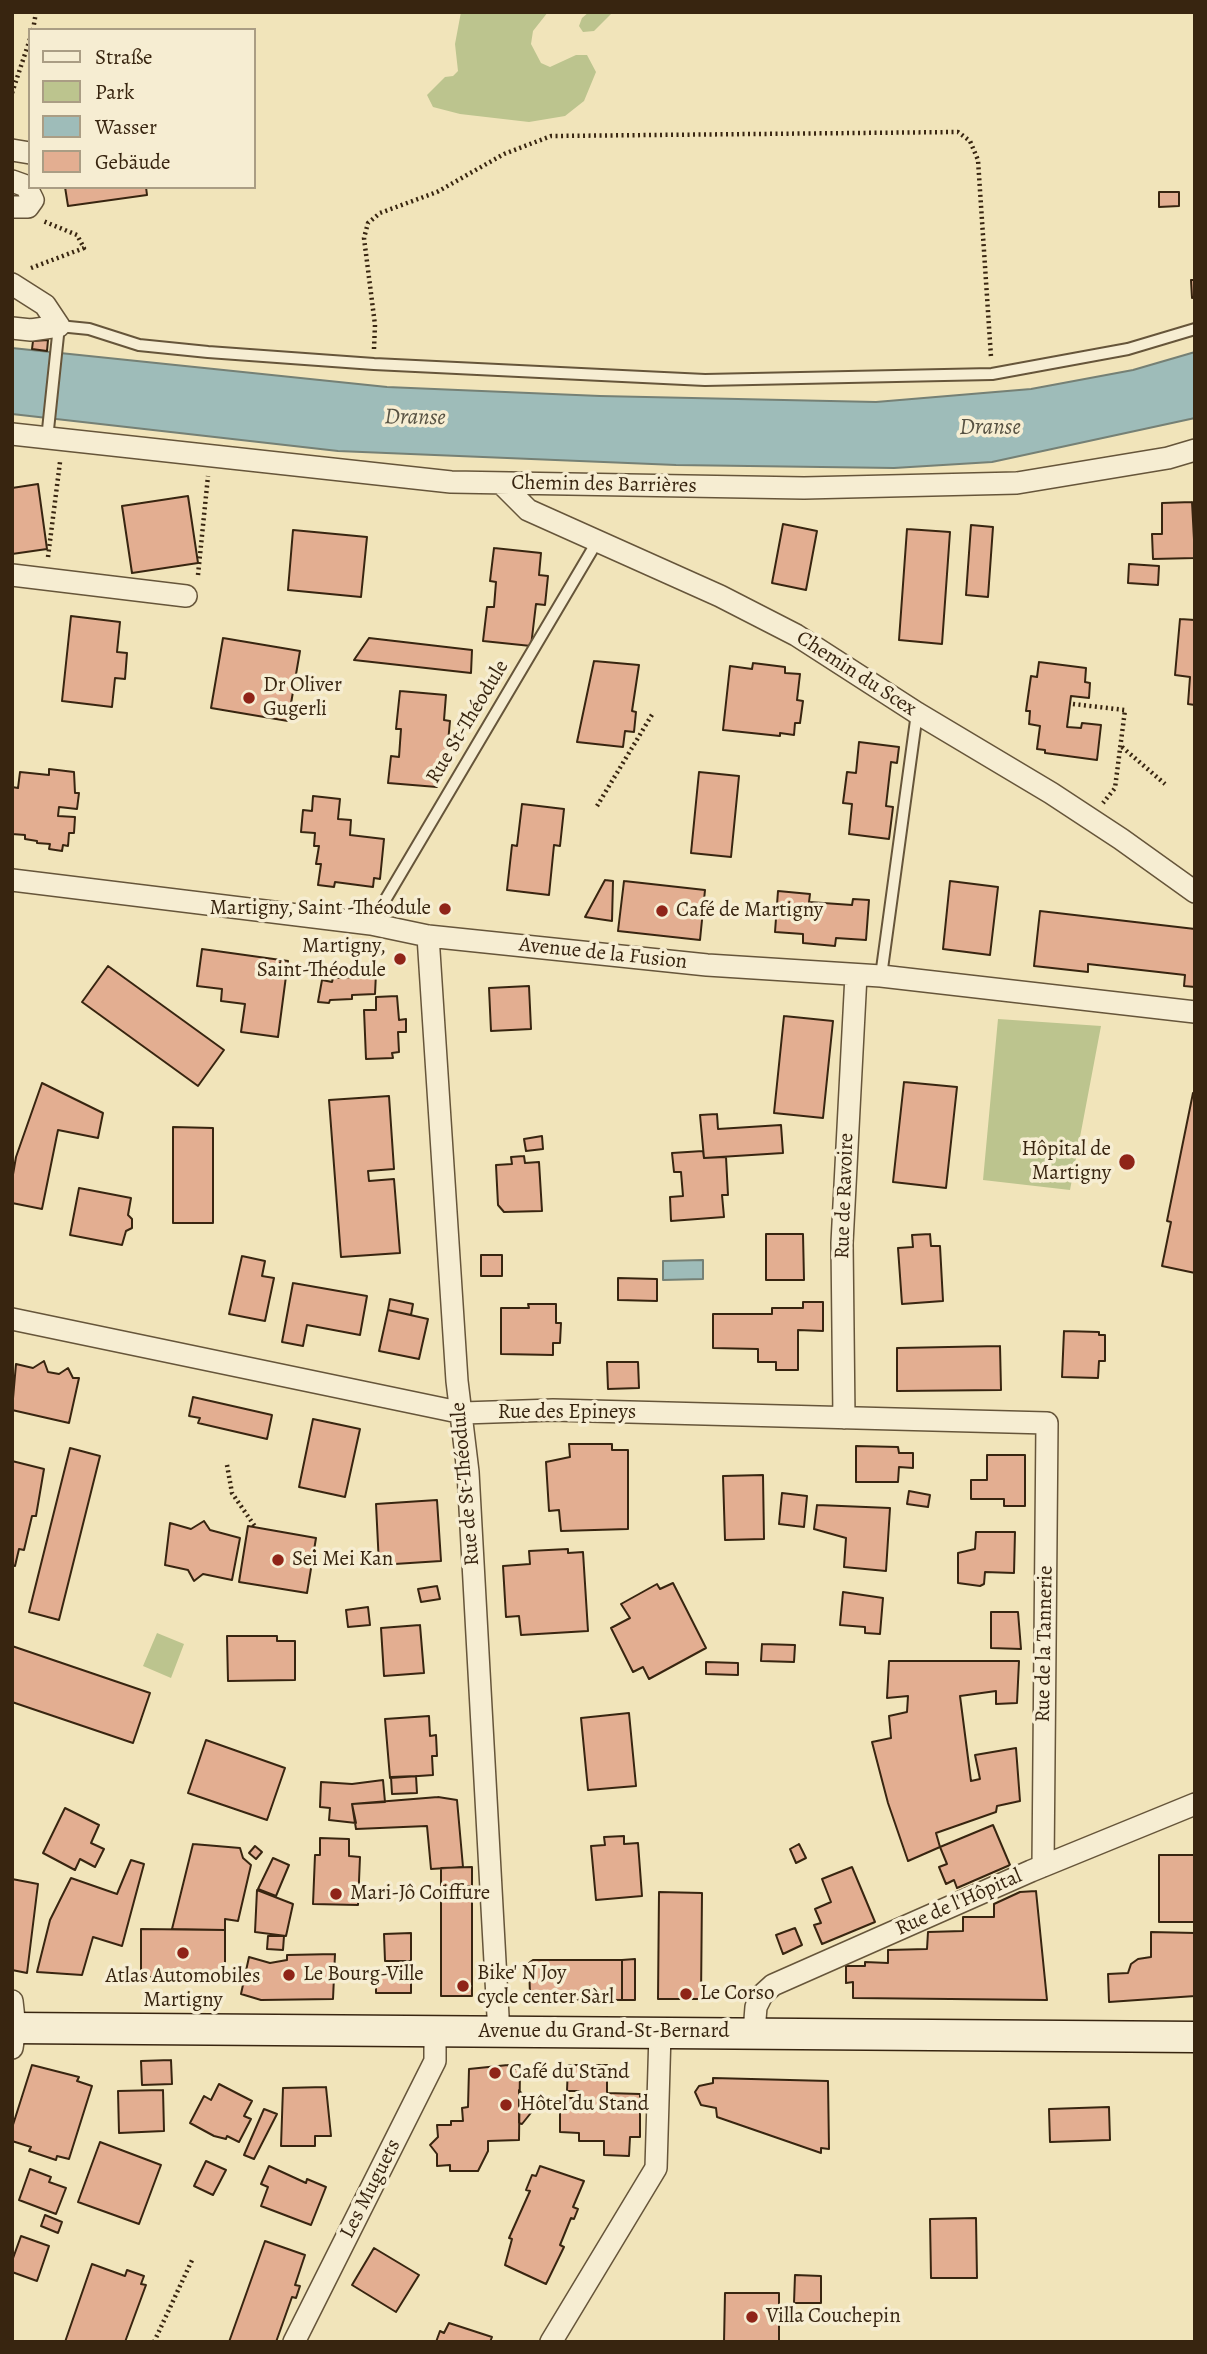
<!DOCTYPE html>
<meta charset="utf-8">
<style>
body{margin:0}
#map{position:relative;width:1207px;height:2354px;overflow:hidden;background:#f1e4ba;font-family:Alegreya,serif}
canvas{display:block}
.frame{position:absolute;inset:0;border:14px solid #382510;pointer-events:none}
.legend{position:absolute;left:28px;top:28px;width:228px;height:161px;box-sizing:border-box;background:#f6edd2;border:2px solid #aa9d84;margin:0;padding:9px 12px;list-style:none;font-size:21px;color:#382510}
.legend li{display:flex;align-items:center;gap:14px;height:35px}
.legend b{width:35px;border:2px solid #aa9d84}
</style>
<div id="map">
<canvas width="1207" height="2354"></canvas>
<div class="frame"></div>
<ul class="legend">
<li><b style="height:9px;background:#f6edd2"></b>Straße</li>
<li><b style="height:19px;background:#bcc48e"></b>Park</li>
<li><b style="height:19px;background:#9ebcb9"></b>Wasser</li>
<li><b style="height:19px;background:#e3ae91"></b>Gebäude</li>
</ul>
</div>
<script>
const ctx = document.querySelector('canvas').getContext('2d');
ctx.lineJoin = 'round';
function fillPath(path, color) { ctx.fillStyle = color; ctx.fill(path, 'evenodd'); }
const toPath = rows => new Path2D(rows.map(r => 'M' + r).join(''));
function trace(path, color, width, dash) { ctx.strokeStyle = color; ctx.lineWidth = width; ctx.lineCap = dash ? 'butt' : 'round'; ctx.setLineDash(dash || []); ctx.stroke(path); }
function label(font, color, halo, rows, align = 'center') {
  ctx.font = font + ' Alegreya,serif'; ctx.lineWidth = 7; ctx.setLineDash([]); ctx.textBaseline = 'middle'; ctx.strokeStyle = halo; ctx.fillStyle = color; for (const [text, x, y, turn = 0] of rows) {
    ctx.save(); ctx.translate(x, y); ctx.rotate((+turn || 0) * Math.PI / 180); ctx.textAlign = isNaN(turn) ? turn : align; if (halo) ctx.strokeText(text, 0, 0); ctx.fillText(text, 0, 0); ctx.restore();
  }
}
fillPath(toPath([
 [461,12,548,12,533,31,531,44,541,63,550,67,576,55,587,55,596,72,584,101,565,116,529,122,460,114,433,107,427,95,445,77,453,76,458,71,455,44],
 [589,12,613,12,594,31,583,32,579,26,582,18],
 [998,1019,1101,1026,1070,1190,983,1180],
 [157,1633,184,1644,171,1678,143,1666]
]), '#bcc48e');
const water = toPath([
 [12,348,387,387,600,396,876,402,1031,389,1133,370,1195,352,1195,418,992,462,894,468,676,465,338,451,12,414,12,348],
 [703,1260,703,1279,663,1280,663,1261,703,1260]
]);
fillPath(water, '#9ebcb9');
trace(water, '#758075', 2);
const building = toPath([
 [65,187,146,187,147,195,68,206,65,187],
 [1159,192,1179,192,1179,206,1159,207,1159,192],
 [1191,280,1195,280,1195,297,1192,298,1191,280],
 [48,340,47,351,32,349,33,341,48,340],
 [38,484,47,549,12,554,12,488,38,484],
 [188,496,198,563,132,573,122,506,188,496],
 [1192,502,1195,558,1153,559,1152,534,1162,534,1162,503,1192,502],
 [783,524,817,531,806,590,772,583,783,524],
 [971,525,993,527,988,597,966,595,971,525],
 [907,529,950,532,942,644,899,640,907,529],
 [293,530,367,537,361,597,288,590,293,530],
 [494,548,541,553,539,575,548,576,545,605,536,604,531,646,483,641,487,607,494,607,496,582,490,581,494,548],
 [1129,564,1159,566,1158,585,1128,583,1129,564],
 [71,616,120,622,117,652,127,653,125,679,115,678,112,707,62,701,71,616],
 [1180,619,1195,620,1195,705,1188,704,1190,677,1175,675,1180,619],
 [223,638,300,651,288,721,211,708,223,638],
 [369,638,472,650,471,673,354,660,369,638],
 [594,661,639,665,632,711,636,712,634,732,625,731,623,747,577,742,594,661],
 [1039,662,1086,668,1085,682,1090,683,1089,698,1071,696,1067,727,1081,728,1082,723,1101,725,1097,760,1045,753,1045,750,1037,749,1040,726,1029,724,1030,711,1026,711,1031,676,1037,677,1039,662],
 [753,663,785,667,785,673,800,674,797,700,803,701,800,723,795,723,794,735,780,733,780,736,723,730,730,666,752,669,753,663],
 [400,691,446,695,444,720,450,721,446,764,439,763,437,787,388,783,391,756,399,757,401,729,396,729,400,691],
 [859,742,899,747,897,763,891,762,886,806,893,807,889,839,849,834,852,804,843,803,847,772,856,773,859,742],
 [49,769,74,772,75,793,79,793,77,809,59,807,58,816,75,817,74,833,69,833,68,846,63,845,62,851,49,849,50,844,37,843,37,841,25,839,25,835,12,834,12,787,18,788,20,772,49,775,49,769],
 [699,772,739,776,731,857,691,853,699,772],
 [313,796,340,799,338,819,351,820,350,835,384,839,380,879,374,878,373,887,335,882,334,887,318,885,321,864,316,864,319,846,314,846,315,833,301,832,303,810,312,811,313,796],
 [522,804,564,809,560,846,554,845,549,895,507,890,512,845,517,846,522,804],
 [605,880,613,881,612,921,585,917,605,880],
 [624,881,705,890,700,940,618,931,624,881],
 [950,881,998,887,990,955,943,949,950,881],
 [778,891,810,894,809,902,852,905,853,899,869,900,866,940,836,938,835,946,803,943,803,934,775,932,778,891],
 [1040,911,1195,929,1195,987,1184,986,1185,975,1088,964,1088,972,1034,966,1040,911],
 [202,949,288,961,278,1037,241,1032,245,1004,221,1001,222,989,197,986,202,949],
 [108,966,224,1050,198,1086,82,1002,108,966],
 [354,973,376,973,375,994,352,995,352,999,330,1000,329,1003,318,1002,322,980,332,982,333,978,354,977,354,973],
 [529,986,531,1029,491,1031,489,988,529,986],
 [397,996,399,1020,406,1019,406,1032,398,1032,399,1052,392,1053,393,1058,366,1059,364,1010,376,1010,376,997,397,996],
 [784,1016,833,1021,823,1118,774,1113,784,1016],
 [904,1082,957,1087,946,1188,893,1182,904,1082],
 [42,1083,103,1113,98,1138,58,1130,42,1209,12,1203,12,1180,16,1157,42,1083],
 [1193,1093,1195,1093,1195,1273,1162,1266,1171,1222,1167,1221,1193,1093],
 [389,1096,394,1169,368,1171,369,1181,394,1179,400,1253,341,1257,329,1100,389,1096],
 [717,1114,718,1129,781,1125,783,1153,704,1158,700,1115,717,1114],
 [173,1127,213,1128,213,1223,173,1223,173,1127],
 [542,1136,543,1149,526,1151,524,1139,542,1136],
 [703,1151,704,1158,726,1157,728,1195,722,1195,724,1217,671,1221,670,1197,683,1196,681,1172,674,1172,672,1153,703,1151],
 [524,1156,525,1163,539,1162,542,1211,504,1212,498,1205,496,1165,512,1164,511,1157,524,1156],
 [79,1188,131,1198,128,1215,132,1219,132,1228,126,1231,122,1245,70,1235,79,1188],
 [766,1234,803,1234,804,1280,766,1280,766,1234],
 [930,1234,931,1246,940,1246,943,1301,902,1304,898,1248,913,1247,912,1235,930,1234],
 [481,1255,502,1255,502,1276,481,1276,481,1255],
 [242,1256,265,1261,262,1276,274,1278,265,1321,229,1314,242,1256],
 [618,1278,657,1279,657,1301,618,1300,618,1278],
 [293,1283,367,1296,360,1335,307,1325,303,1346,282,1342,293,1283],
 [390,1299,413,1304,411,1315,388,1310,390,1299],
 [803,1302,823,1302,823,1331,798,1330,798,1370,776,1370,776,1362,758,1362,758,1349,713,1348,713,1314,772,1314,772,1308,803,1308,803,1302],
 [528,1304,556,1304,556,1323,561,1323,560,1343,553,1343,553,1355,501,1354,501,1308,529,1308,528,1304],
 [388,1310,428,1319,419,1359,379,1351,388,1310],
 [1064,1331,1099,1332,1099,1335,1105,1335,1105,1361,1099,1361,1098,1378,1062,1377,1064,1331],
 [1000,1346,1001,1390,897,1391,897,1348,1000,1346],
 [44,1361,48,1372,59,1374,68,1368,73,1378,79,1378,69,1423,12,1410,16,1364,33,1368,44,1361],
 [607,1362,638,1362,639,1388,608,1389,607,1362],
 [193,1397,272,1415,267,1439,198,1423,200,1418,189,1416,193,1397],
 [313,1419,360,1429,345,1497,299,1487,313,1419],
 [569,1444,612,1444,612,1450,628,1450,628,1529,561,1531,559,1510,549,1511,546,1462,570,1457,569,1444],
 [856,1446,898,1447,899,1453,913,1453,913,1468,899,1467,898,1482,856,1482,856,1446],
 [70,1448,100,1456,59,1620,29,1612,70,1448],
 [987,1455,1025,1455,1025,1506,1004,1506,1004,1499,971,1499,971,1480,987,1480,987,1455],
 [12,1461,44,1469,36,1516,32,1516,24,1550,19,1549,15,1566,12,1565,12,1461],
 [763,1475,764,1539,725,1540,723,1476,763,1475],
 [909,1491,930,1495,928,1507,907,1504,909,1491],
 [782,1493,807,1496,804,1527,779,1524,782,1493],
 [437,1500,441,1561,379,1565,376,1504,437,1500],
 [817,1505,890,1508,886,1571,844,1567,846,1538,814,1529,817,1505],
 [204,1521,210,1530,240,1538,232,1580,203,1574,194,1581,188,1570,165,1565,170,1523,191,1529,204,1521],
 [248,1526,316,1538,307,1593,239,1582,248,1526],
 [976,1532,1015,1532,1014,1573,985,1572,984,1584,980,1586,958,1583,958,1553,975,1549,976,1532],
 [568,1549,568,1553,583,1552,588,1631,521,1635,519,1616,506,1617,503,1566,530,1564,529,1551,568,1549],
 [673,1583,706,1648,649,1679,643,1667,633,1672,611,1628,630,1618,621,1604,657,1584,660,1589,673,1583],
 [437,1586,440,1599,421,1602,418,1589,437,1586],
 [843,1592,883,1598,880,1634,865,1633,865,1627,840,1625,843,1592],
 [368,1607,370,1625,348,1627,346,1610,368,1607],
 [991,1612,1018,1612,1021,1649,991,1648,991,1612],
 [420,1625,424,1673,384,1676,381,1628,420,1625],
 [227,1636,277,1636,277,1641,295,1641,295,1680,228,1681,227,1636],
 [762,1644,795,1645,794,1662,761,1661,762,1644],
 [12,1646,150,1693,133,1743,12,1702,12,1646],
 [889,1661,1019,1661,1017,1703,996,1704,996,1691,960,1696,971,1781,980,1779,975,1755,1016,1748,1020,1801,997,1806,996,1812,936,1833,940,1847,908,1861,888,1803,872,1742,891,1738,889,1716,907,1712,908,1696,887,1698,889,1661],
 [706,1662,738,1663,738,1675,706,1674,706,1662],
 [629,1713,636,1786,588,1790,581,1718,629,1713],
 [429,1716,430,1736,436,1735,437,1756,432,1756,433,1775,390,1778,385,1719,429,1716],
 [206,1740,285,1768,267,1820,188,1793,206,1740],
 [416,1776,417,1793,392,1794,391,1777,416,1776],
 [383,1780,385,1802,352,1804,356,1823,329,1820,330,1808,320,1807,321,1782,352,1784,383,1780],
 [438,1797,457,1800,463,1867,431,1869,427,1826,356,1829,352,1804,438,1797],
 [65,1808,99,1825,91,1843,104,1849,95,1867,80,1859,75,1870,43,1853,65,1808],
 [993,1825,1010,1865,957,1888,954,1880,946,1884,939,1867,947,1864,940,1847,993,1825],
 [624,1836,624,1844,638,1843,642,1896,596,1900,591,1846,605,1845,604,1837,624,1836],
 [320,1838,349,1839,349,1856,360,1857,358,1905,313,1904,315,1855,320,1855,320,1838],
 [193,1844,240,1848,243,1858,251,1865,238,1921,225,1919,225,1930,172,1929,193,1844],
 [799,1844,806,1858,796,1863,790,1849,799,1844],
 [255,1846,262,1852,256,1859,249,1853,255,1846],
 [1159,1855,1195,1855,1195,1922,1159,1922,1159,1855],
 [273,1858,289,1865,276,1896,258,1889,273,1858],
 [131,1860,144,1864,122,1946,93,1937,82,1975,37,1972,50,1920,71,1878,117,1894,131,1860],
 [472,1867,472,1886,441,1886,441,1868,472,1867],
 [852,1867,875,1922,822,1944,814,1925,821,1923,815,1909,831,1902,822,1879,852,1867],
 [12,1879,38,1884,27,1973,12,1970,12,1879],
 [441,1886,472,1886,472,1996,441,1996,441,1886],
 [257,1890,293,1904,286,1936,255,1932,257,1890],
 [1036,1891,1047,2000,853,1998,853,1982,846,1983,846,1966,865,1966,865,1962,888,1963,888,1950,927,1949,928,1932,963,1931,963,1917,994,1917,994,1904,1020,1892,1036,1891],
 [659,1892,702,1893,701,1999,658,1999,659,1892],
 [795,1928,802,1945,783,1954,776,1935,795,1928],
 [141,1929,225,1930,225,1978,141,1977,141,1929],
 [1151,1932,1195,1933,1195,1996,1109,2002,1108,1974,1128,1973,1131,1964,1138,1959,1151,1957,1151,1932],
 [411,1933,411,1961,385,1961,384,1934,411,1933],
 [268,1936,284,1936,283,1950,267,1949,268,1936],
 [335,1954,333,1999,261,2000,241,1994,249,1957,270,1963,287,1960,287,1955,335,1954],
 [635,1959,635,2000,622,2000,622,1960,635,1959],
 [533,1960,622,1960,622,2000,536,1999,530,1995,529,1963,533,1960],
 [376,1974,411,1974,411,1993,376,1993,376,1974],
 [171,2060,172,2084,142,2085,141,2061,171,2060],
 [32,2065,79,2077,77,2081,92,2086,69,2159,57,2156,56,2160,29,2151,31,2147,12,2141,12,2128,32,2065],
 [508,2065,509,2069,520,2069,519,2140,488,2141,488,2151,478,2171,450,2171,450,2165,437,2166,437,2154,430,2145,438,2137,437,2125,451,2125,451,2121,463,2121,462,2108,468,2107,469,2069,508,2065],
 [568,2065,607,2065,607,2093,640,2094,640,2137,630,2137,629,2156,604,2155,604,2141,579,2141,579,2133,560,2132,560,2098,582,2098,581,2091,567,2091,568,2065],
 [713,2078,828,2081,829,2149,821,2148,821,2153,717,2117,716,2108,701,2105,695,2092,699,2086,713,2083,713,2078],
 [219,2084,252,2101,244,2116,251,2119,239,2142,227,2136,226,2139,214,2136,190,2123,204,2096,211,2100,219,2084],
 [326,2087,331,2136,315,2136,315,2146,281,2146,283,2088,326,2087],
 [163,2090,164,2131,119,2133,118,2091,163,2090],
 [519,2090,527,2100,533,2100,531,2108,534,2109,522,2124,519,2123,519,2090],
 [1109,2107,1110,2140,1050,2142,1049,2109,1109,2107],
 [264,2109,277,2114,254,2159,244,2155,264,2109],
 [100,2142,161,2165,139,2224,78,2202,100,2142],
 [206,2161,226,2170,213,2195,194,2186,206,2161],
 [269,2166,306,2183,307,2179,326,2187,311,2225,261,2206,268,2187,261,2184,269,2166],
 [540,2166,584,2181,573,2207,578,2209,574,2219,571,2218,560,2245,564,2247,546,2284,505,2265,512,2239,509,2238,530,2191,526,2190,532,2175,536,2176,540,2166],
 [30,2169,51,2177,49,2182,66,2188,56,2214,19,2200,30,2169],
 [45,2215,62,2222,58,2233,41,2226,45,2215],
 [976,2218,977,2278,931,2278,930,2219,976,2218],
 [21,2236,49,2246,37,2281,12,2272,12,2261,21,2236],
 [265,2241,305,2255,295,2285,300,2286,296,2298,292,2297,276,2342,229,2342,265,2241],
 [374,2248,419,2275,396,2312,352,2285,374,2248],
 [92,2264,125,2276,127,2270,144,2276,141,2284,146,2285,125,2342,65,2342,92,2264],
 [795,2275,821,2276,821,2303,794,2303,795,2275],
 [725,2293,779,2293,779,2342,724,2342,725,2293],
 [449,2323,492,2337,490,2342,436,2342,440,2331,444,2333,449,2323]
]);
fillPath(building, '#e3ae91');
trace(building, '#382510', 2);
const lane = toPath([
 [47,439,59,326,89,329,139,345,208,352,374,364,705,380,992,374,1128,349,1195,329],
 [371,924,598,540],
 [881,976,917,713]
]);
const street = toPath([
 [12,150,30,153],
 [12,181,26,186,33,200,28,207,12,207],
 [12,284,45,305,59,326,31,330,12,328],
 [12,434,451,482,804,488,1017,483,1168,458,1195,450],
 [502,484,528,510,720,596,796,635,917,713,1051,793,1121,839,1195,892],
 [12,575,186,596],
 [12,880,371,924,428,936,707,965,881,976,1195,1012],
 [428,936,457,1381,468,1472,499,2034],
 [12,1319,463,1413,553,1410,1047,1423,1043,1866],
 [844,1418,842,1243,856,975],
 [12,2001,15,2028,12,2048],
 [754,2032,756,2007,762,1995,773,1985,1031,1871,1195,1804],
 [294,2342,435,2061,435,2033],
 [551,2342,656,2168,660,2033]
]);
const secondary = toPath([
 [12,2028,1195,2037]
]);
trace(lane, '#66553a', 14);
trace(street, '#66553a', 24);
trace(secondary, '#382510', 33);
trace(toPath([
 [33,30,36,12],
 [12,93,30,39],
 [31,268,84,248,77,235,43,221],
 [374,349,375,325,364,238,368,223,380,213,437,192,504,154,551,136,958,132,970,141,978,160,991,357],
 [48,557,60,462],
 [198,575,208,476],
 [1073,704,1125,710,1115,788,1103,803],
 [1122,747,1165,784],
 [597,806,653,713],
 [227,1465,232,1493,256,1528],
 [154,2342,193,2258]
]), '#382510', 4.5, [2, 3.5]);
trace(lane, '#f6edd2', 10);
trace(street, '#f6edd2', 21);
trace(secondary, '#f6edd2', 30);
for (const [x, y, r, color] of [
 [249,698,7,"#8f2418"],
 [445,909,7,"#8f2418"],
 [662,911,7,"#8f2418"],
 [400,959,7,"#8f2418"],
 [1127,1162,9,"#8f2418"],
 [278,1560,7,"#8f2418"],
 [336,1894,7,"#8f2418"],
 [183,1953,7,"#8f2418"],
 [289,1975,7,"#8f2418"],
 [463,1986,7,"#8f2418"],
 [686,1994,7,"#8f2418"],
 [495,2073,7,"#8f2418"],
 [506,2105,7,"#8f2418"],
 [752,2317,7,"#8f2418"]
]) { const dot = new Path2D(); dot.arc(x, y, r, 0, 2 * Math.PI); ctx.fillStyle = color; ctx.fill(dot); trace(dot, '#f6edd2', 2.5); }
label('21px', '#382510', '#f6edd2', [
 ["Chemin des Barrières",604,485,1],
 ["Chemin du Scex",856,674,33],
 ["Rue St-Théodule",468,722,-59],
 ["Avenue de la Fusion",603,954,6],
 ["Rue de Ravoire",845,1196,-88],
 ["Rue des Epineys",567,1413],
 ["Rue de St-Théodule",466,1484,-95],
 ["Rue de la Tannerie",1045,1644,-89],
 ["Rue de l'Hôpital",959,1903,-24],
 ["Avenue du Grand-St-Bernard",604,2032],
 ["Les Muguets",371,2189,-63]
]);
label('21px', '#382510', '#f6edd2', [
 ["Dr Oliver",263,686],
 ["Gugerli",263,710],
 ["Martigny, Saint -Théodule",431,909,"right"],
 ["Café de Martigny",676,911],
 ["Martigny,",386,947,"right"],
 ["Saint-Théodule",386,971,"right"],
 ["Hôpital de",1111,1150,"right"],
 ["Martigny",1111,1174,"right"],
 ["Sei Mei Kan",292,1560],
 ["Mari-Jô Coiffure",350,1894],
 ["Bike' N Joy",477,1974],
 ["cycle center Sàrl",477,1998],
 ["Le Bourg-Ville",303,1975],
 ["Atlas Automobiles",183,1977,"center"],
 ["Martigny",183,2001,"center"],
 ["Le Corso",700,1994],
 ["Café du Stand",509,2073],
 ["Hôtel du Stand",520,2105],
 ["Villa Couchepin",766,2317]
], 'left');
label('italic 23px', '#575243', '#f6edd2', [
 ["Dranse",415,418,1],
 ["Dranse",990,428]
]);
</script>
